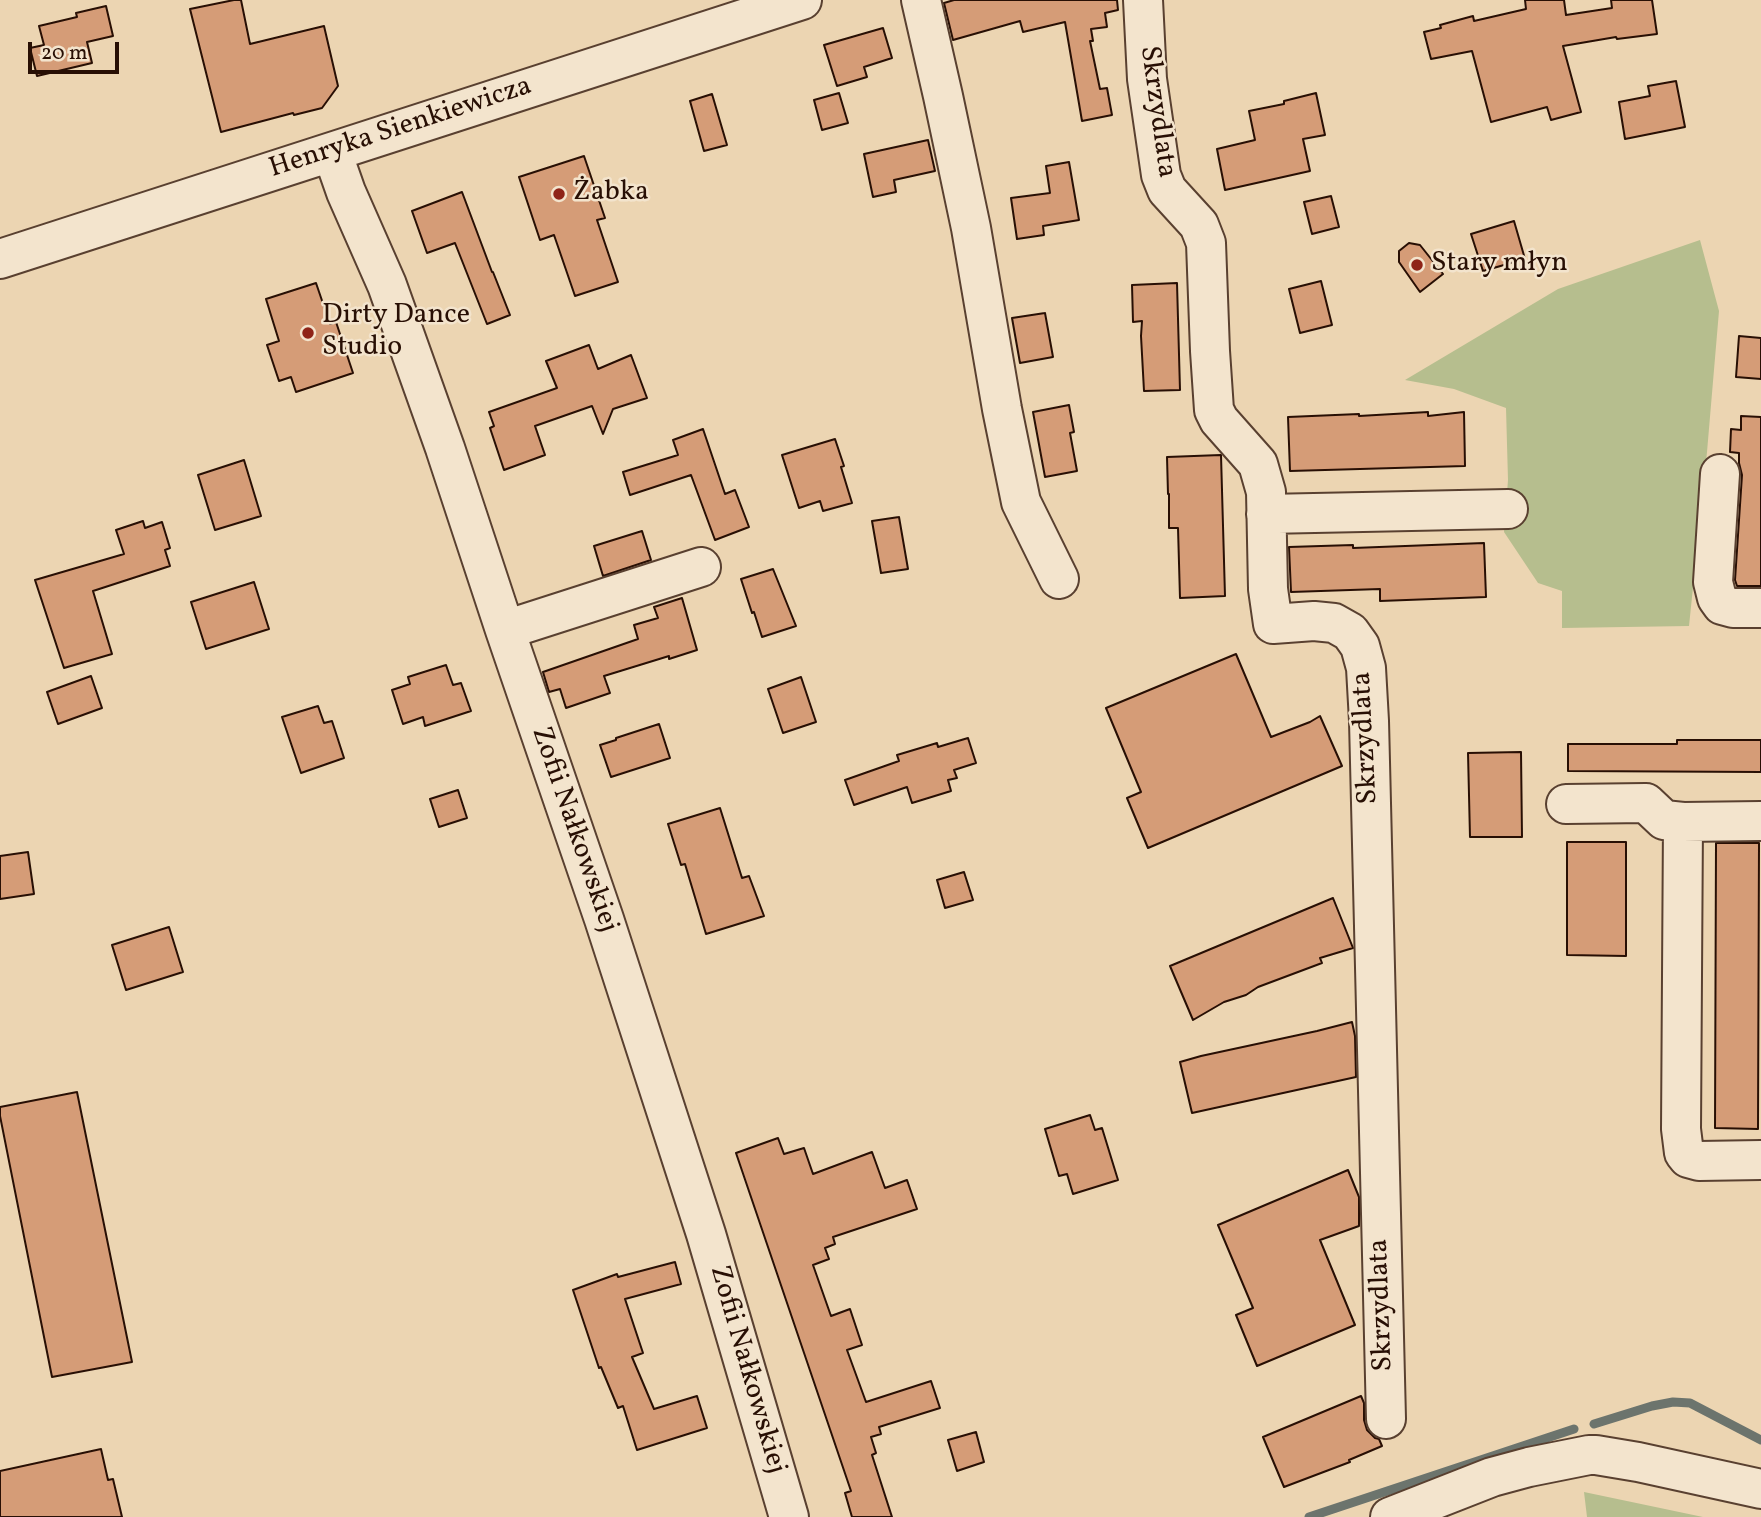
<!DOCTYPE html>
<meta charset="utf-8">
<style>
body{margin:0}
#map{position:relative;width:1761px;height:1517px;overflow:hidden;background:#ecd5b2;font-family:Vollkorn,serif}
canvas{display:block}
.scale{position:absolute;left:28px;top:42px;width:91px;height:32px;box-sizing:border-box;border:4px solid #280f04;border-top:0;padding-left:9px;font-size:21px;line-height:24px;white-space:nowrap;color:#280f04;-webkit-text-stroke:5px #f3e4cd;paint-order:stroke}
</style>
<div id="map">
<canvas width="1761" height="1517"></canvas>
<div class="scale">20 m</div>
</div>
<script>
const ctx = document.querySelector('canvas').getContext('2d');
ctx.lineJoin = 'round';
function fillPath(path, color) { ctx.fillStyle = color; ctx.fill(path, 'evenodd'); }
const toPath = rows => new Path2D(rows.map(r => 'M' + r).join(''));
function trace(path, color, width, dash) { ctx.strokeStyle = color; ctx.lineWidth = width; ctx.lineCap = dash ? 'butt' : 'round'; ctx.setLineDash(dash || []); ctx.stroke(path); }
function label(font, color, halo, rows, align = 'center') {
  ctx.font = font + ' Vollkorn,serif'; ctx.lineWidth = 5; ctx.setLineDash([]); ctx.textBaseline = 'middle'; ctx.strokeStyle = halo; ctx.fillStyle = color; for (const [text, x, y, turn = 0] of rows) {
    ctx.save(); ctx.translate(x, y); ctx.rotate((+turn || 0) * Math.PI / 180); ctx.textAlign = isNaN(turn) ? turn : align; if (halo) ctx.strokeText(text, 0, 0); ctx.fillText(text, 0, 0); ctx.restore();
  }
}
fillPath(toPath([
 [1700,240,1719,311,1707,452,1689,626,1562,628,1562,591,1538,583,1504,532,1508,480,1506,408,1454,389,1405,380,1558,289],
 [1584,1492,1703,1517,1587,1517]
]), '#b6be8e');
trace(toPath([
 [1594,1424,1652,1406,1673,1402,1690,1403,1761,1440],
 [1309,1517,1574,1429]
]), '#6c746d', 9);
const building = toPath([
 [234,0,241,0,250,44,324,26,338,86,322,108,294,115,293,113,221,132,190,9,234,0],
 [954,0,1117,0,1118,10,1105,13,1107,27,1091,29,1093,41,1090,41,1100,89,1107,88,1112,115,1082,121,1065,22,1023,32,1020,21,953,40,944,3,954,0],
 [1525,0,1564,0,1566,15,1612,8,1611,0,1652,0,1657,34,1617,39,1616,37,1563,46,1581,112,1551,120,1547,107,1491,122,1472,51,1431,59,1424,32,1441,28,1440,25,1473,16,1474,21,1526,9,1525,0],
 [106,6,113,36,87,42,92,63,37,76,30,48,44,45,39,26,77,17,76,13,106,6],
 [883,28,892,58,864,67,867,77,837,86,824,45,883,28],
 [1676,81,1685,127,1625,139,1619,102,1650,96,1648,86,1676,81],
 [839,93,848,123,822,130,814,100,839,93],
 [1316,93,1325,135,1303,139,1310,171,1225,190,1217,149,1255,140,1249,111,1284,104,1284,101,1316,93],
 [712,94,727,145,704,151,690,101,712,94],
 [928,140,935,171,894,180,896,192,873,197,864,154,928,140],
 [584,156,605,218,597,220,618,282,575,296,554,235,540,240,519,177,584,156],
 [1069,162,1079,220,1043,226,1044,235,1017,239,1011,198,1050,193,1046,166,1069,162],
 [462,192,492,272,493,272,510,315,487,324,455,243,427,253,412,211,462,192],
 [1331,196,1339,227,1312,234,1304,202,1331,196],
 [1514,221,1525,259,1483,271,1471,234,1514,221],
 [1409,243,1420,245,1443,274,1420,292,1399,262,1399,251,1409,243],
 [1321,281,1332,325,1300,333,1289,289,1321,281],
 [316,283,330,324,336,322,353,373,296,392,291,377,279,381,267,345,279,341,266,299,316,283],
 [1177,283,1180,390,1144,391,1141,336,1142,321,1133,322,1132,285,1177,283],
 [1045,313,1053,357,1020,363,1012,318,1045,313],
 [1739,336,1761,338,1761,379,1736,377,1739,336],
 [589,345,598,369,631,355,647,398,613,409,603,434,592,406,535,426,545,455,504,470,490,428,494,426,489,412,557,388,546,361,589,345],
 [1069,405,1074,432,1070,433,1077,471,1045,477,1033,412,1069,405],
 [1428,412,1428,416,1464,412,1465,466,1290,471,1288,417,1359,414,1359,416,1428,412],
 [1741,416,1761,417,1761,586,1737,586,1735,580,1742,475,1739,463,1739,453,1730,452,1731,429,1741,430,1741,416],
 [703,429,725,494,735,490,749,527,715,540,691,475,630,495,623,472,678,455,673,440,703,429],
 [835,439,844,466,841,467,852,503,823,511,820,501,799,508,782,455,835,439],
 [1221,455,1225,596,1180,598,1178,528,1169,528,1169,494,1168,494,1167,457,1221,455],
 [244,460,261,516,215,530,198,475,244,460],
 [899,517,908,569,881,573,872,521,899,517],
 [143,521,145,528,162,522,170,548,165,550,170,566,93,591,112,654,64,668,35,580,124,554,116,530,143,521],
 [642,531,651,560,603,576,594,546,642,531],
 [1484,543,1486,597,1380,601,1380,589,1291,592,1289,547,1353,545,1353,548,1484,543],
 [773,569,796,626,762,637,754,612,752,613,741,579,773,569],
 [254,582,269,629,206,649,191,602,254,582],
 [682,598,697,650,669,659,669,656,604,676,610,693,566,708,560,689,549,692,543,672,638,639,634,625,658,618,654,607,682,598],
 [1236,654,1271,737,1310,722,1320,716,1342,766,1148,848,1127,798,1141,792,1106,708,1236,654],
 [446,665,453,685,461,683,471,711,425,726,423,717,403,724,392,690,410,684,408,677,446,665],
 [91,676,102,708,58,724,47,692,91,676],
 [801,677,816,722,783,733,768,689,801,677],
 [318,706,324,723,332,721,344,758,301,773,282,717,318,706],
 [659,724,670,758,611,777,600,745,616,740,616,738,659,724],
 [968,738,976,763,954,770,957,778,948,780,951,791,912,803,907,787,854,805,845,780,899,761,897,755,937,743,938,747,968,738],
 [1677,740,1761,740,1761,772,1568,771,1568,744,1677,744,1677,740],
 [1521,752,1522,837,1470,837,1468,753,1521,752],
 [458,790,467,818,439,827,430,799,458,790],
 [720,808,742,878,749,876,764,916,706,934,685,864,681,865,668,824,720,808],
 [1567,842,1626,842,1626,956,1567,955,1567,842],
 [1716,843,1759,843,1758,1129,1715,1128,1716,843],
 [28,852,34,894,0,899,0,856,28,852],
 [964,872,973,900,945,908,937,880,964,872],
 [1333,898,1353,948,1320,958,1322,963,1258,987,1246,995,1224,1002,1193,1020,1170,966,1333,898],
 [169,927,183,972,126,990,112,945,169,927],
 [1352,1022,1355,1036,1356,1077,1192,1113,1180,1062,1201,1056,1317,1031,1352,1022],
 [77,1092,132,1362,52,1377,0,1116,0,1107,77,1092],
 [1090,1115,1095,1130,1102,1128,1118,1180,1073,1194,1067,1174,1059,1176,1045,1129,1090,1115],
 [778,1138,784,1154,804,1148,813,1174,872,1152,885,1188,907,1180,917,1209,833,1237,835,1244,825,1248,829,1259,813,1265,831,1316,850,1309,862,1345,847,1350,866,1402,931,1381,940,1408,879,1427,881,1434,871,1437,876,1453,872,1455,892,1517,852,1517,845,1493,851,1491,736,1153,778,1138],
 [1348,1170,1359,1197,1359,1226,1320,1240,1355,1325,1257,1366,1236,1315,1253,1308,1218,1225,1348,1170],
 [675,1262,681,1284,625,1299,643,1353,632,1357,654,1409,697,1396,707,1428,637,1450,623,1406,618,1408,601,1367,599,1368,573,1290,617,1274,618,1277,675,1262],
 [1361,1396,1364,1403,1364,1420,1367,1430,1375,1438,1379,1439,1382,1446,1349,1460,1350,1462,1284,1487,1263,1437,1361,1396],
 [976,1432,984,1462,957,1471,948,1440,976,1432],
 [101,1449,108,1480,113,1479,122,1517,0,1517,0,1471,101,1449]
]);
fillPath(building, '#d59c77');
trace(building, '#280f04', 2);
const minor = toPath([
 [921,0,943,96,971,228,1002,409,1021,502,1059,579],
 [1143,0,1147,79,1161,175,1167,190,1199,225,1206,243,1210,351,1214,410,1219,420,1258,464,1266,492,1268,589,1273,624,1314,621,1334,623,1350,632,1360,646,1366,668,1369,721,1386,1419],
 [332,152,346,192,387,285,445,448,505,630,604,919,706,1234,789,1517],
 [0,259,802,0],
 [1720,474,1713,582,1717,598,1722,605,1733,608,1761,608],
 [1266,514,1508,509],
 [505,630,701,567],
 [1566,804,1646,803,1664,820,1683,822],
 [1761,821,1683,822,1681,1129,1684,1153,1688,1158,1699,1161,1761,1160],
 [1390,1517,1492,1477,1529,1467,1589,1455,1596,1455,1638,1462,1761,1489]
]);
trace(minor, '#594030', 42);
trace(minor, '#f3e4cd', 38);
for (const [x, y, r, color] of [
 [559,194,7,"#8f2418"],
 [1417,265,7,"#8f2418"],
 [308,333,7,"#8f2418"]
]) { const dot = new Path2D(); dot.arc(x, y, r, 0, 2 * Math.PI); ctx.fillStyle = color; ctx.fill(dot); trace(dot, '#f3e4cd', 2.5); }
label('28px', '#280f04', '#f3e4cd', [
 ["Skrzydlata",1156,112,82],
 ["Henryka Sienkiewicza",401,129,-18],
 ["Skrzydlata",1367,738,-93],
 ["Zofii Nałkowskiej",573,830,71],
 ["Skrzydlata",1383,1305,-92],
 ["Zofii Nałkowskiej",746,1370,74]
]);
label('28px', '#280f04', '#f3e4cd', [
 ["Żabka",573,194],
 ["Stary młyn",1431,265],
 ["Dirty Dance",322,317],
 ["Studio",322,349]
], 'left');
</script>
